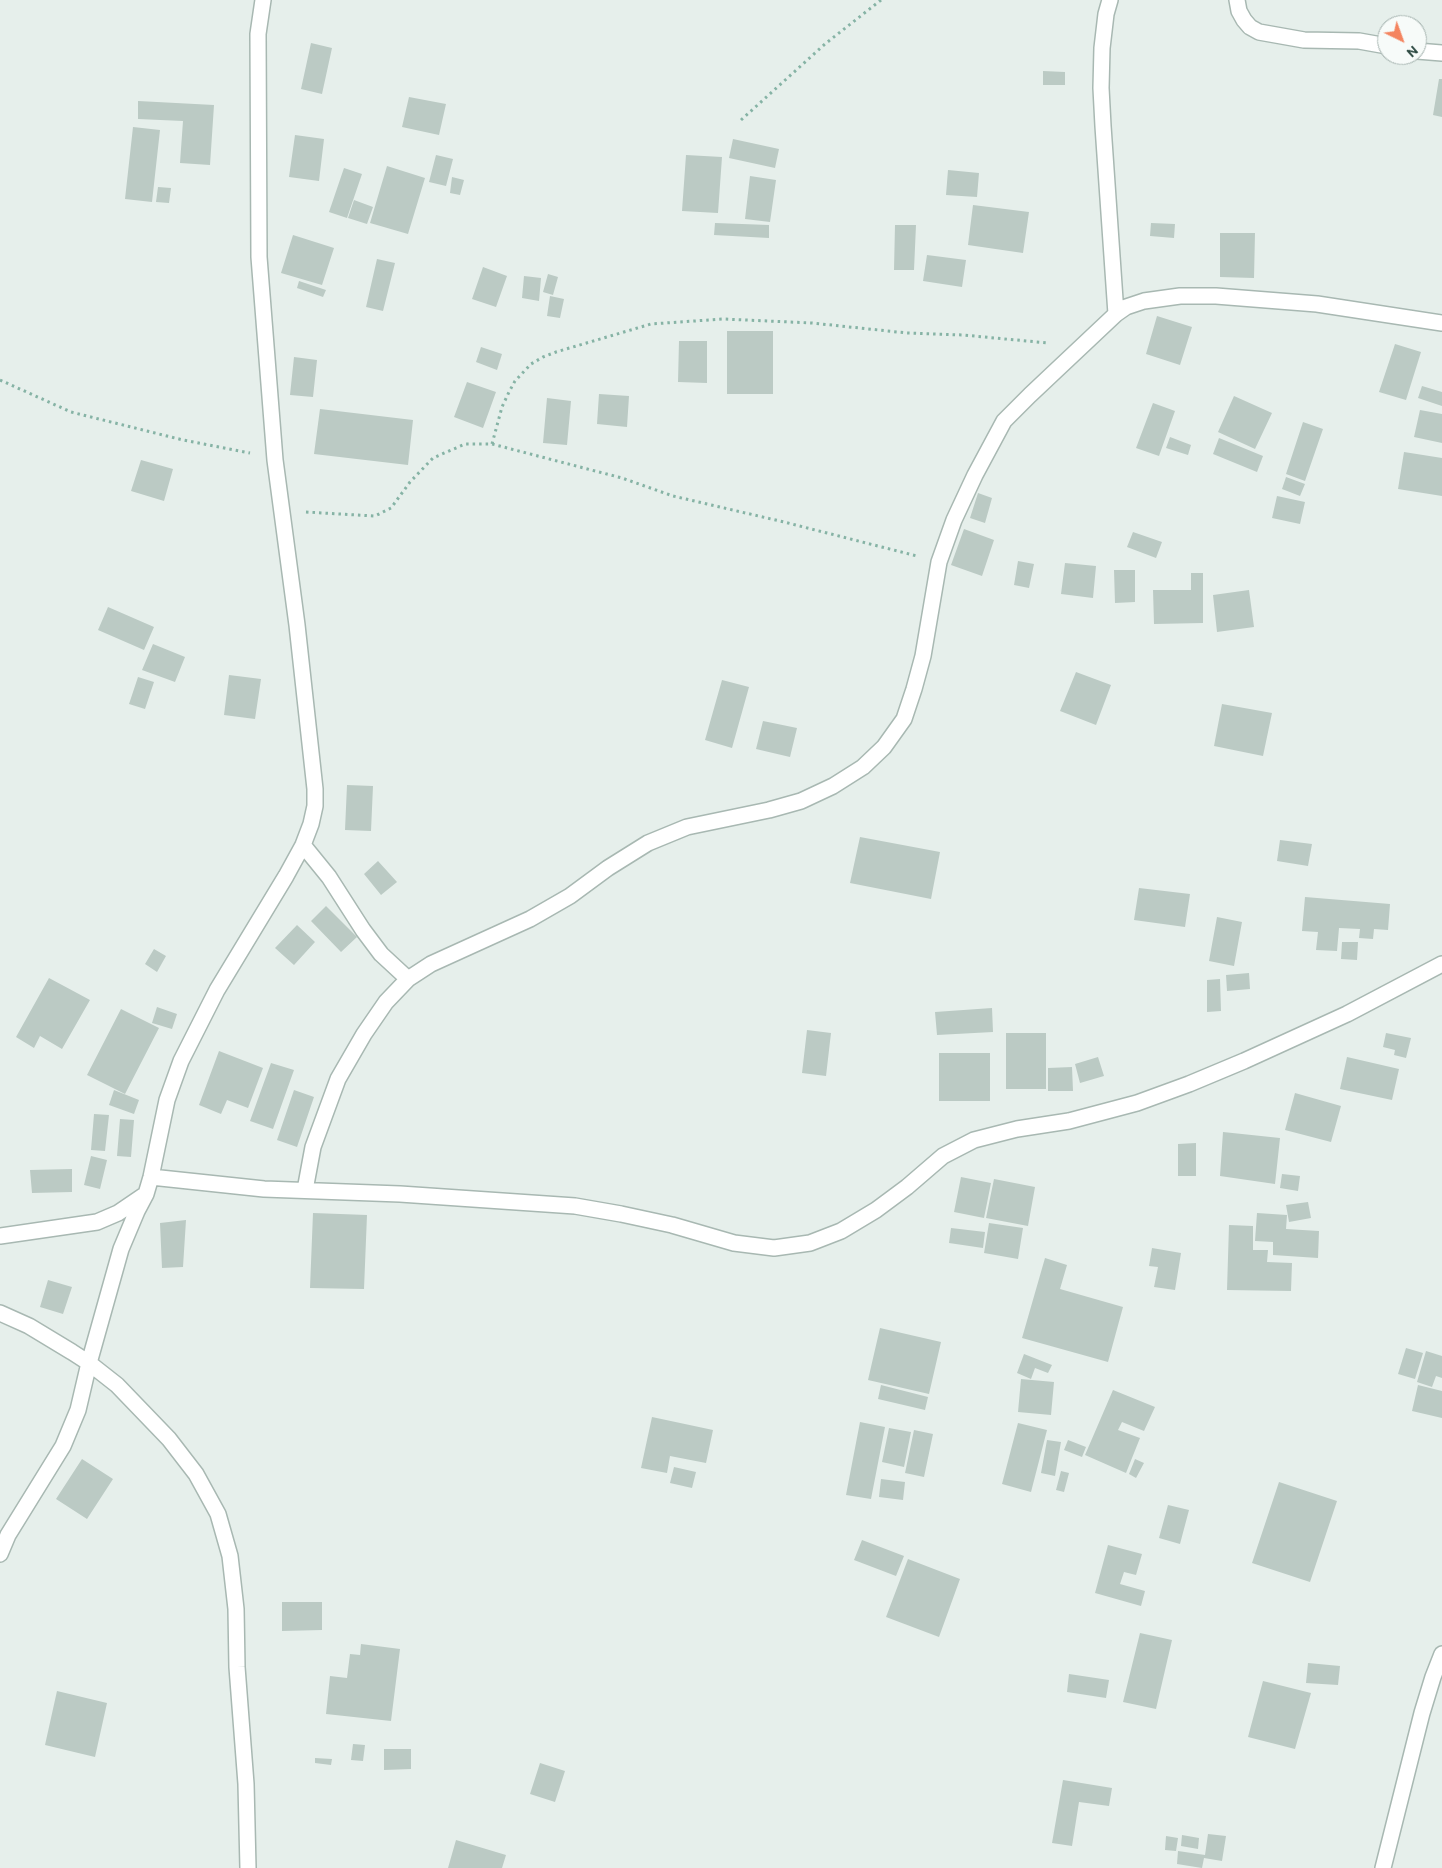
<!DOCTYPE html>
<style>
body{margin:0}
#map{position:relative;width:1442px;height:1868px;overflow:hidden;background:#e6efeb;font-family:Overpass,sans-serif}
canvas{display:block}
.north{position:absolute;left:1377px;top:15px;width:50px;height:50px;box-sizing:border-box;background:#f7fbf9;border:1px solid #a3b1ad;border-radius:50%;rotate:138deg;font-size:14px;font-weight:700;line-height:20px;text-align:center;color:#24423a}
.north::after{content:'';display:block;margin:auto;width:18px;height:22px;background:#f4845f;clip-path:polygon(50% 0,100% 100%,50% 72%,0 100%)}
</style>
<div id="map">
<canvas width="1442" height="1868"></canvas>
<div class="north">N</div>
</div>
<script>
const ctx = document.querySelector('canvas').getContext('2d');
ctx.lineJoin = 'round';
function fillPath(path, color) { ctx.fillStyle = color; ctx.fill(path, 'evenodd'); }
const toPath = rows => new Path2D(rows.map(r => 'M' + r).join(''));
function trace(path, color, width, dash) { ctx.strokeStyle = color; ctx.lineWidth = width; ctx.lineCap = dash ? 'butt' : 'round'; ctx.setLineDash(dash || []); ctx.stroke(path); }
fillPath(toPath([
 [311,43,332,48,322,94,301,89],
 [1043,71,1065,72,1065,85,1043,85],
 [1439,79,1442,79,1442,117,1433,115],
 [409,97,446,104,439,135,402,127],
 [138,101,214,105,210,165,180,163,183,121,138,119],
 [133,127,160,130,152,202,125,199],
 [295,135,324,139,319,181,289,177],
 [733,139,779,149,775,168,729,158],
 [436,155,453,159,446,186,429,182],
 [686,155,722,157,718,213,682,211],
 [387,166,425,178,408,234,370,223],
 [344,168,362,174,347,218,329,212],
 [948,170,979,173,977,197,946,195],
 [750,176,776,180,770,222,745,219],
 [452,177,464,180,460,195,450,193],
 [158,187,171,188,169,203,156,202],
 [354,200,373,207,367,224,348,218],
 [973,205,1029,212,1023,253,968,245],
 [715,223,769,225,769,238,714,235],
 [1151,223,1175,224,1174,238,1150,236],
 [895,225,916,225,914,270,894,270],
 [1220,233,1255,233,1254,278,1220,277],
 [293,235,334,248,322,285,281,273],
 [927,255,966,260,962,287,923,281],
 [377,259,395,263,383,311,366,307],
 [483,267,507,276,496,307,472,299],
 [548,274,558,277,553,295,543,292],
 [524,276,541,278,539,301,522,298],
 [299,281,326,290,323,297,297,288],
 [550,296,564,299,560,318,547,316],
 [1157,316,1192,327,1180,365,1146,354],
 [727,331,773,331,773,394,727,394],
 [679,341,707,341,707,383,678,382],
 [1395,344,1421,352,1406,400,1379,392],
 [481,347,502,354,497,370,476,362],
 [294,357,317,360,313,397,290,395],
 [467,382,496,392,483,428,454,417],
 [1422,386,1442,392,1442,406,1418,398],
 [599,394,629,396,627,427,597,424],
 [1234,396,1272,413,1255,449,1218,432],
 [547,398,571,401,567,445,543,443],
 [1153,403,1175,411,1159,456,1136,448],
 [320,409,413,420,408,465,314,454],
 [1420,410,1442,414,1442,443,1414,437],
 [1303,422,1323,429,1305,481,1286,474],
 [1170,437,1191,445,1188,455,1166,448],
 [1219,438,1263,456,1257,472,1213,454],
 [1404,452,1442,458,1442,496,1398,489],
 [141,460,173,469,164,501,131,491],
 [1286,477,1305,484,1300,496,1282,489],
 [978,493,992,498,985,523,970,518],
 [1277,496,1305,502,1300,524,1272,518],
 [964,529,994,540,982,576,951,565],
 [1133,532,1162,542,1156,558,1127,547],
 [1018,561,1034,564,1029,588,1014,585],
 [1065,563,1096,566,1093,598,1061,594],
 [1114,570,1135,570,1135,602,1115,603],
 [1191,573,1203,573,1203,623,1154,624,1153,590,1191,590],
 [1249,590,1254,627,1217,632,1213,595],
 [108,607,154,627,144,650,98,630],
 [153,644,185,657,175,682,142,670],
 [1076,672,1111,685,1096,725,1060,711],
 [229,675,261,679,255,719,224,715],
 [138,677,154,682,145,709,129,704],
 [722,680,749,687,732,748,705,740],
 [1222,704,1272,713,1263,756,1214,746],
 [763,721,797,728,790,757,756,749],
 [347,785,373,786,371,831,345,830],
 [860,837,940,852,931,899,850,883],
 [1280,840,1312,844,1308,866,1277,861],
 [378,861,397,882,381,895,364,874],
 [1139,888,1190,894,1185,927,1134,920],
 [1305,897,1390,904,1388,930,1374,929,1373,939,1359,938,1360,929,1339,928,1337,951,1316,950,1318,932,1302,931],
 [326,906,357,937,341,952,311,921],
 [1217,917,1242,922,1234,966,1209,961],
 [297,925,315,942,294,965,275,948],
 [1342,942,1358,942,1357,960,1341,959],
 [154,949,166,956,157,972,145,964],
 [1249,973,1250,989,1227,991,1226,975],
 [49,978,90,1000,62,1049,40,1036,34,1048,16,1037],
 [1220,979,1221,1011,1207,1012,1207,980],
 [157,1007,177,1014,172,1029,152,1023],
 [992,1008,993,1032,937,1035,935,1012],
 [121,1009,159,1028,125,1094,87,1075],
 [807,1030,831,1033,826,1076,802,1073],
 [1006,1033,1046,1033,1046,1089,1006,1089],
 [1386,1033,1411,1038,1406,1058,1394,1055,1395,1050,1383,1047],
 [219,1051,263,1068,248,1108,227,1100,221,1114,199,1105],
 [939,1053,990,1053,990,1101,939,1101],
 [1098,1057,1104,1076,1080,1083,1075,1064],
 [1347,1057,1399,1069,1392,1100,1340,1089],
 [271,1063,294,1070,273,1129,250,1121],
 [1072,1067,1073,1091,1048,1091,1048,1068],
 [114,1090,139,1100,134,1114,109,1105],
 [294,1090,314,1097,297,1147,277,1140],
 [1295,1093,1341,1106,1331,1142,1285,1130],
 [94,1114,109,1115,105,1151,91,1150],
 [120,1119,134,1120,131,1157,117,1156],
 [1223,1132,1280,1138,1275,1184,1220,1176],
 [1196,1143,1196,1176,1178,1176,1178,1144],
 [91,1156,107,1160,100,1189,84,1185],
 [72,1169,72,1192,32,1193,30,1170],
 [1282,1174,1300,1176,1298,1191,1280,1188],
 [961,1177,991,1183,984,1218,954,1212],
 [994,1179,1035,1187,1028,1226,986,1218],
 [1308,1202,1311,1218,1289,1222,1286,1205],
 [313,1213,367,1215,364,1289,310,1288],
 [1257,1213,1287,1215,1286,1229,1319,1231,1318,1258,1273,1255,1273,1242,1255,1241],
 [186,1220,183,1267,162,1268,160,1223],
 [989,1223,1023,1228,1018,1259,984,1253],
 [1229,1225,1253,1226,1253,1250,1268,1250,1267,1262,1292,1263,1291,1291,1227,1290],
 [951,1228,985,1232,983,1248,949,1243],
 [1152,1248,1181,1253,1175,1290,1154,1287,1158,1267,1149,1266],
 [1045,1258,1067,1265,1060,1289,1123,1307,1108,1362,1022,1338],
 [48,1280,72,1287,63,1314,40,1307],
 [880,1328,941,1342,929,1394,868,1380],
 [1406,1348,1423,1353,1415,1379,1398,1374],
 [1426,1351,1442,1356,1442,1378,1436,1376,1432,1387,1417,1382],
 [1024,1354,1052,1365,1048,1373,1035,1368,1031,1379,1017,1373],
 [1021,1379,1054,1382,1051,1415,1018,1412],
 [881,1385,928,1397,925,1410,878,1399],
 [1418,1385,1442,1391,1442,1418,1412,1411],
 [1113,1390,1155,1407,1144,1431,1122,1422,1118,1430,1140,1438,1126,1473,1085,1455],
 [652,1417,713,1430,706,1463,670,1456,667,1473,641,1468],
 [860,1422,885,1427,871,1499,846,1495],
 [1018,1423,1047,1430,1031,1492,1002,1484],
 [889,1428,911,1432,904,1467,882,1462],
 [914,1430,933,1434,924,1477,905,1473],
 [1047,1440,1061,1442,1055,1476,1041,1473],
 [1068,1440,1086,1447,1082,1457,1064,1450],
 [82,1459,113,1479,87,1519,56,1499],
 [1135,1459,1144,1463,1136,1478,1129,1474],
 [674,1467,696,1472,692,1488,670,1483],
 [1061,1471,1069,1473,1064,1492,1056,1490],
 [881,1479,905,1482,903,1500,879,1497],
 [1279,1482,1337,1501,1310,1582,1252,1563],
 [1168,1505,1189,1510,1180,1544,1159,1538],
 [862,1540,904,1556,896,1576,854,1560],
 [1108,1545,1142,1554,1136,1575,1124,1572,1120,1584,1145,1591,1141,1606,1095,1593],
 [908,1559,960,1579,939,1637,886,1617],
 [282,1602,322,1602,322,1630,282,1631],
 [1140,1633,1172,1640,1156,1709,1123,1702],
 [361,1644,400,1649,391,1721,326,1714,330,1676,347,1678,350,1654,360,1655],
 [1308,1663,1340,1666,1338,1685,1306,1683],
 [1069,1674,1109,1680,1106,1698,1067,1692],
 [1263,1681,1311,1693,1295,1749,1248,1737],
 [57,1691,107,1703,95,1757,45,1745],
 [353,1744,365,1745,363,1761,351,1760],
 [384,1749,411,1749,411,1769,384,1770],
 [315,1758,332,1759,331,1765,315,1763],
 [540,1763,565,1771,555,1802,530,1794],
 [1063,1780,1112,1788,1109,1806,1079,1802,1072,1846,1052,1843],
 [1208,1834,1226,1836,1222,1861,1204,1858,1202,1868,1177,1864,1178,1851,1205,1855],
 [1182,1835,1199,1838,1198,1849,1181,1846],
 [1166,1836,1178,1838,1176,1851,1165,1850],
 [456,1840,506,1855,502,1868,448,1868]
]), '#bbcac4');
const street = toPath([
 [1110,0,1106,14,1102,48,1101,88,1103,126,1116,314],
 [1237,0,1239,11,1244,20,1250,27,1259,32,1304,40,1359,41,1387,46],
 [1417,51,1442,53],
 [303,845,329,877,363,930,381,954,408,979],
 [151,1177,264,1189,400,1194,575,1206,621,1214,672,1225,734,1243,774,1248,810,1243,841,1231,876,1210,907,1187,943,1156,974,1140,1017,1129,1069,1121,1137,1103,1189,1084,1244,1061,1347,1014,1442,964],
 [305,1190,313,1147,338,1079,364,1034,386,1002,408,979,431,964,530,919,570,896,608,868,648,843,687,827,769,810,801,801,833,786,863,767,884,747,904,719,914,689,923,656,939,562,954,520,975,475,1004,421,1030,395,1116,314,1126,307,1144,301,1180,296,1216,296,1317,304,1442,323],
 [0,1236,97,1222,118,1213,143,1196],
 [0,1313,29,1326,72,1352,89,1363,117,1385,169,1439,196,1474,218,1514,230,1556,236,1609,237,1667,246,1784,248,1868],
 [0,1554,8,1535,63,1446,78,1410,89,1363,121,1249,137,1211,146,1194,151,1177,167,1100,181,1061,217,990,286,876,303,845,311,824,315,806,315,789,297,625,275,460,259,257,258,34,263,0],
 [1383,1868,1422,1713,1433,1677,1442,1654]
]);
trace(street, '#a8b8b2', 18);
trace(toPath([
 [741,120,825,44,881,0],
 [0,380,71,412,183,440,250,453],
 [492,444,502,407,509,392,515,381,531,364,543,357,556,352,651,324,723,319,812,323,907,333,963,335,1048,343],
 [306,512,375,516,391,508,410,482,433,458,465,444,492,444,622,478,673,496,784,522,917,556]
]), '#86b3a5', 3, [2.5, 4]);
trace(street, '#fff', 15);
</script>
